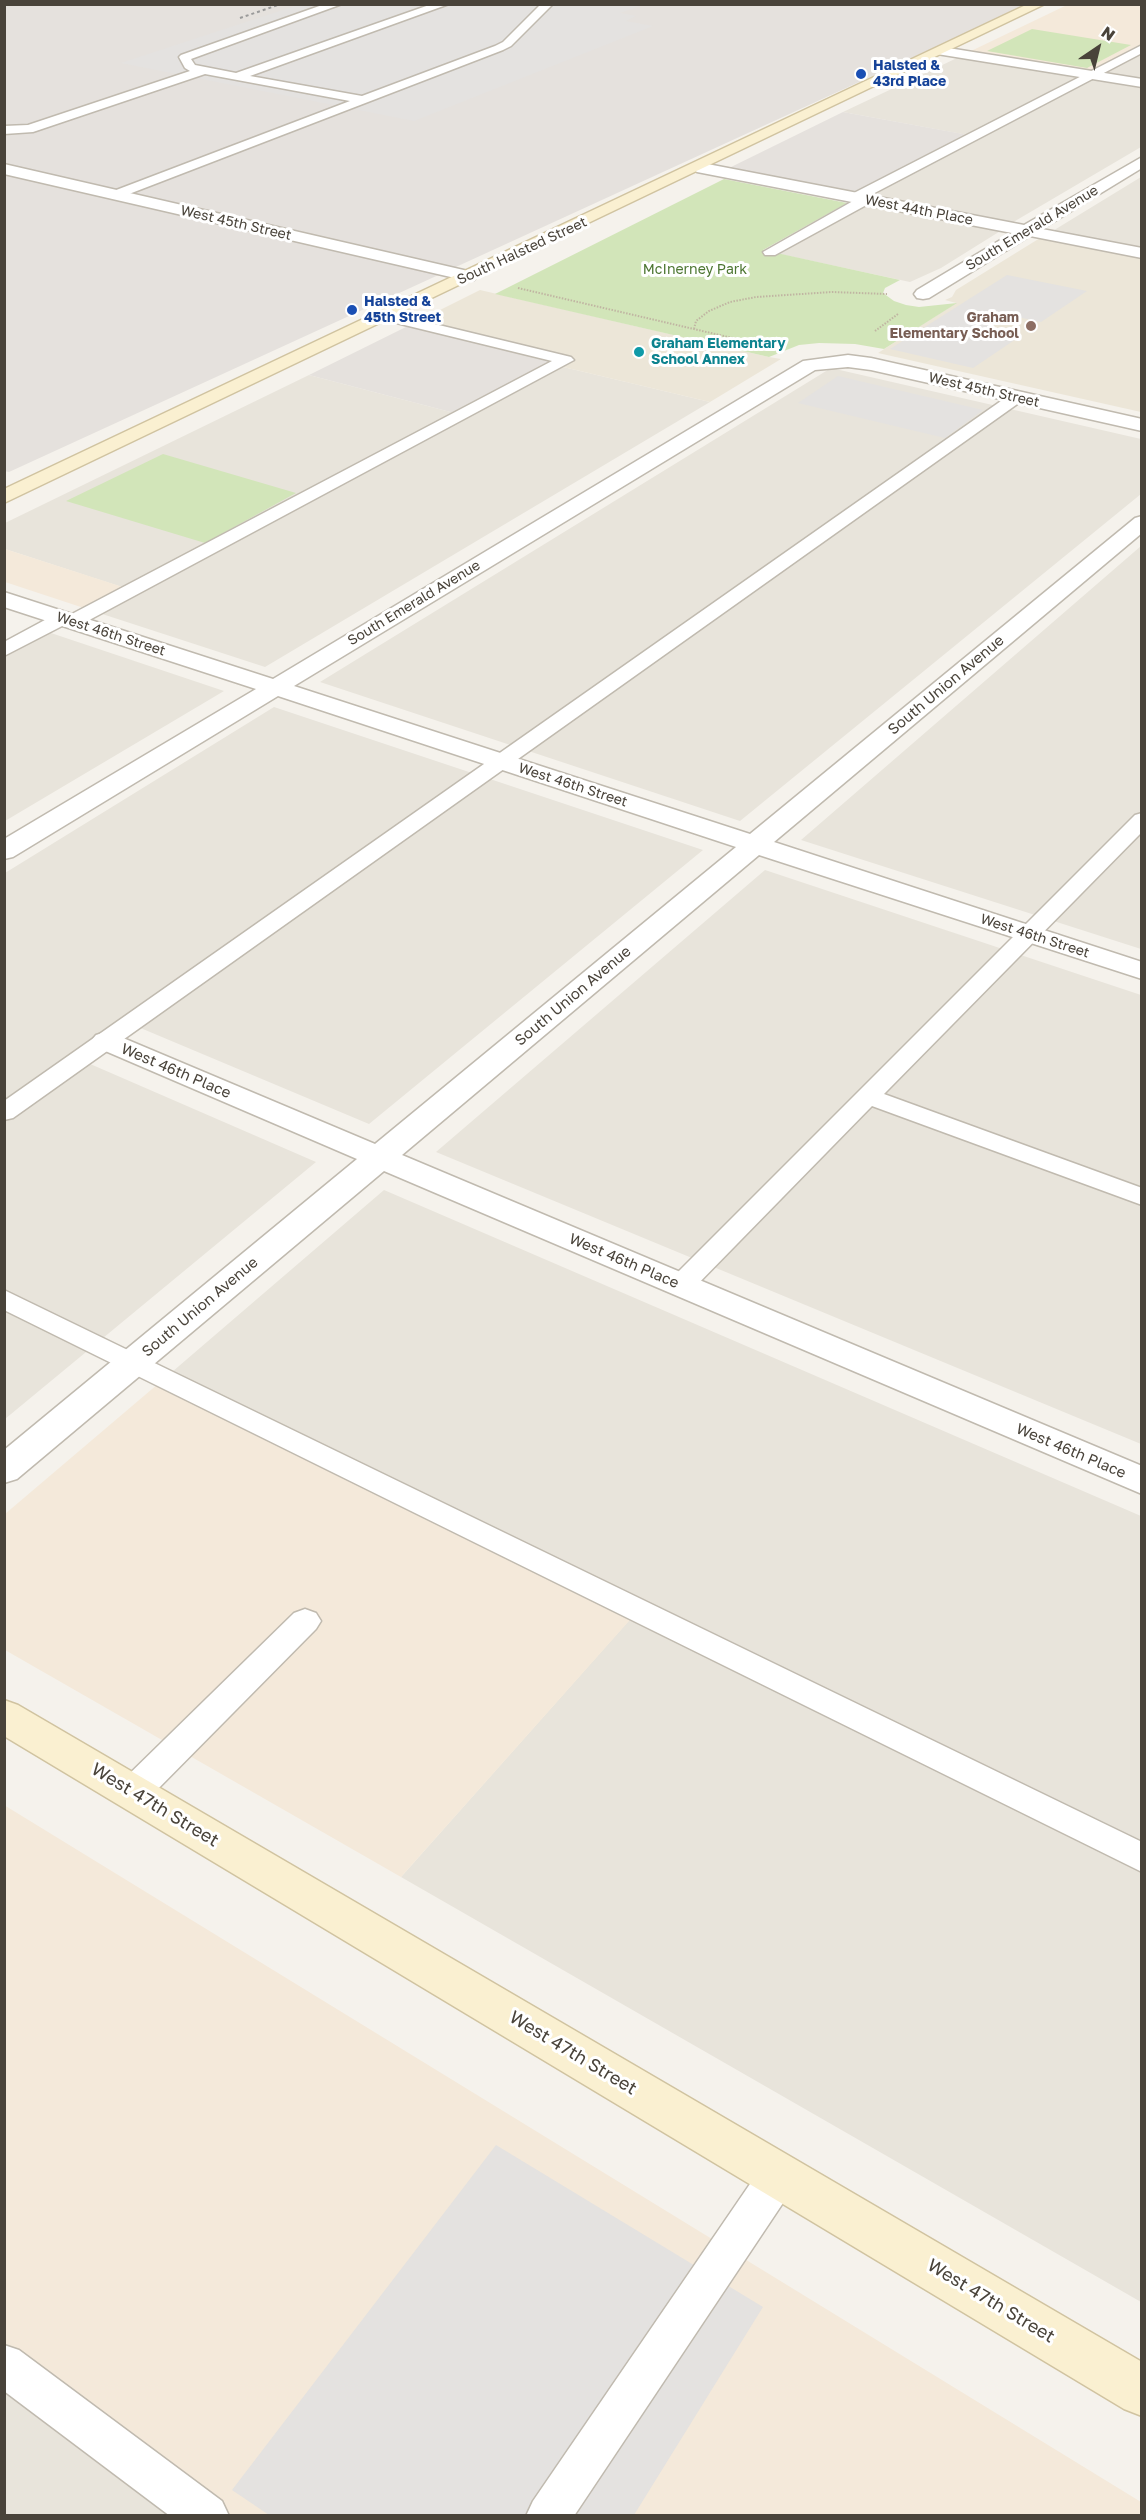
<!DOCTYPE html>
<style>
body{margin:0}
#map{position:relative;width:1146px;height:2520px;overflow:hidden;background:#f5f2ec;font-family:"Golos Text",sans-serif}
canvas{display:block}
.frame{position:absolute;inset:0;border:6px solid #49433a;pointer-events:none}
.north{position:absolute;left:1068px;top:18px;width:60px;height:60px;-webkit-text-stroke:4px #fff;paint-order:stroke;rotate:35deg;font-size:16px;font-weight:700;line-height:24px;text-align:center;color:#49433a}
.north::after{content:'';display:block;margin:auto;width:21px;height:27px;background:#49433a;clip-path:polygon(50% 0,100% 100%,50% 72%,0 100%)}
</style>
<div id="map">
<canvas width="1146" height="2520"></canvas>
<div class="frame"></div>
<div class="north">N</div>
</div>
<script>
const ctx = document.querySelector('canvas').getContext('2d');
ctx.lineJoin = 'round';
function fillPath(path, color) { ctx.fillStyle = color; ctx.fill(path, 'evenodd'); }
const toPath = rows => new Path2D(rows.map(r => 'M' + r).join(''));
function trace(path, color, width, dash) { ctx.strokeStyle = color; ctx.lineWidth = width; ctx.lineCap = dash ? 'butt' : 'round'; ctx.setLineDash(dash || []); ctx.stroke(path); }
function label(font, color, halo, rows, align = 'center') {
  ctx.font = font + ' "Golos Text",sans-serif'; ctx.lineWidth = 6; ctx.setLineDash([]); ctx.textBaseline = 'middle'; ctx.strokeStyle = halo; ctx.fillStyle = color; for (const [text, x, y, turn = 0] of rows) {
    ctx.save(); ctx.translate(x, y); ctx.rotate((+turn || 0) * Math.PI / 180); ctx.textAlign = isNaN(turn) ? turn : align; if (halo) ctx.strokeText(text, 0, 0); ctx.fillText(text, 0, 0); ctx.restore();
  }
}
fillPath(toPath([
 [1141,48,1141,79,1096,72],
 [957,58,1141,88,1141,147,1010,224,860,195,973,136,843,112],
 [1141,177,1141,250,1051,232],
 [860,202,1002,230,941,268,910,282,770,252],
 [555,365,710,402,265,667,93,611,131,590,5,549,5,523,309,375,462,415],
 [831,368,1141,439,1141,494,740,821,320,682],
 [1141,546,1141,949,801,840],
 [42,630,224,691,5,821,5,650],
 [274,707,703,850,369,1124,131,1024,81,1060,316,1162,5,1419,5,873],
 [765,870,1141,995,1141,1444,436,1152],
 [384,1190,1141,1516,1141,2302,401,1877,638,1610,165,1378],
 [5,2365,207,2515,5,2515]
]), '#e8e4db');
fillPath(toPath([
 [1067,5,1141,5,1141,48,1096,72,971,51],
 [5,549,132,590,93,611,5,582],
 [165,1378,638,1611,401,1877,5,1650,5,1514],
 [4,1805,1141,2502,1141,2515,207,2515,5,2365]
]), '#f4e9da');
fillPath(toPath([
 [4,5,1027,5,9,472,4,471],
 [843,112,974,136,860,195,727,169],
 [414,323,566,360,462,415,309,375]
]), '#e5e1dd');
fillPath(toPath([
 [1040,238,1141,257,1141,412,878,353,956,303,945,300,952,297,956,290],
 [480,290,769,357,781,359,710,402,555,365,565,360,414,323]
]), '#ece6d8');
fillPath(toPath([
 [1032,29,1131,45,1087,68,987,51],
 [724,179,847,203,763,250,900,280,885,288,883,293,894,301,906,305,919,307,957,303,884,349,855,344,819,343,799,345,769,357,495,294],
 [163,454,296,493,205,543,66,501]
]), '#d2e5b9');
fillPath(toPath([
 [298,5,642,5,620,13,636,16,626,21,653,26,414,121,121,63],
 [1007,275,1087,291,1041,322,1008,315,987,329,1019,337,973,368,890,349],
 [838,376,983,410,945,438,798,403],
 [496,2145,763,2307,634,2515,269,2515,232,2490]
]), '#e4e2e0');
const service = toPath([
 [325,4,342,4,191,59,195,65,236,73,432,4,449,4,250,76,362,96,495,46,503,42,541,4,553,4,511,46,503,50,116,199,111,198,109,195,111,192,350,101,205,74,33,132,4,134,4,126,28,125,190,71,185,68,179,57,181,55,325,4],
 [1142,45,1142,53,867,197,872,200,870,203,775,255,765,255,763,252,853,201,848,198,850,195,1142,45],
 [385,312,571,357,574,360,80,625,73,627,66,624,4,656,4,642,56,614,63,612,70,615,552,361,380,319,378,316,380,313,385,312],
 [1017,392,1025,397,1023,400,13,1118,4,1120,4,1101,1011,394,1017,392],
 [1142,813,1142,832,884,1094,1142,1188,1142,1205,872,1106,691,1291,681,1294,671,1291,667,1285,671,1279,1135,815,1142,813],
 [4,1290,1142,1842,1142,1872,4,1310,4,1290],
 [305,1609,316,1613,321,1621,316,1629,145,1802,133,1806,121,1802,116,1792,121,1782,294,1613,305,1609],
 [779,2157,793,2162,799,2175,793,2188,574,2516,526,2516,533,2501,765,2162,779,2157],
 [4,2345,19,2350,222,2501,229,2516,170,2516,4,2391,4,2345]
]);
const minor = toPath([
 [942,47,1142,79,1142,87,937,54,935,51,937,48,942,47],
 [1142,157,1142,168,1042,229,1142,248,1142,258,1030,236,929,298,923,299,917,298,914,294,917,290,1012,233,697,172,689,167,697,162,1024,225,1142,157],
 [4,164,468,271,474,272,477,276,474,280,468,281,4,174,4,164],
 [848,355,871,358,1142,419,1142,431,871,370,848,367,815,370,294,686,750,834,1135,518,1142,516,1142,533,774,842,1142,962,1142,979,759,855,402,1155,1142,1466,1142,1494,384,1171,17,1479,4,1483,4,1450,357,1159,96,1047,91,1041,96,1035,106,1032,116,1035,375,1144,736,847,278,696,13,857,4,859,4,839,256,689,4,607,4,592,273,679,803,361,848,355]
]);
const secondary = toPath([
 [1028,4,1045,4,4,503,4,489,1028,4],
 [4,1700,18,1705,1142,2362,1142,2416,1124,2409,4,1736,4,1700]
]);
trace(service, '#c0baaf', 3);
trace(minor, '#c0baaf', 3);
trace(secondary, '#d0c3a0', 3);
trace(toPath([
 [518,288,771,347],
 [694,329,696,321,709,311,730,302,756,297,832,292,887,294],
 [875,331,898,314]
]), '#c0b5a2', 2, [1.5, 1.5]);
fillPath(service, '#fff');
fillPath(minor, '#fff');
fillPath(secondary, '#faf0d1');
trace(toPath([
 [240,18,281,4]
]), '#9a9a9a', 2, [3, 3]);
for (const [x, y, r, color] of [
 [861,74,6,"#1a4fb4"],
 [352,310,6,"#1a4fb4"],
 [1031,326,6,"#8d6e63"],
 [639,352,6,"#0f9aa8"]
]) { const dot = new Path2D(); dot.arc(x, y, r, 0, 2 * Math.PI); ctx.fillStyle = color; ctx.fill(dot); trace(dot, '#fff', 2); }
label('bold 14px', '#164399', '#fff', [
 ["Halsted &",873,66],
 ["43rd Place",873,82],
 ["Halsted &",364,302],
 ["45th Street",364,318]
], 'left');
label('14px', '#49433a', '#fff', [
 ["West 44th Place",919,210,11],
 ["West 45th Street",236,223,13],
 ["South Emerald Avenue",1032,228,-31],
 ["South Halsted Street",522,251,-25],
 ["West 45th Street",984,390,13],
 ["South Emerald Avenue",414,603,-31],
 ["West 46th Street",111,634,18],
 ["West 46th Street",573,785,18],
 ["West 46th Street",1035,936,18]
]);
label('14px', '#4d7632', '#fff', [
 ["McInerney Park",695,270]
]);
label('bold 14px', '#785e54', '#fff', [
 ["Graham",1019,318],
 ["Elementary School",1019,334]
], 'right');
label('bold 14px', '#0d838f', '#fff', [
 ["Graham Elementary",651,344],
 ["School Annex",651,360]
], 'left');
label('15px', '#49433a', '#fff', [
 ["South Union Avenue",946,685,-40],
 ["South Union Avenue",573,996,-40],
 ["West 46th Place",176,1071,23],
 ["West 46th Place",624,1261,23],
 ["South Union Avenue",200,1307,-40],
 ["West 46th Place",1071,1451,23]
]);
label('18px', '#49433a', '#fff', [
 ["West 47th Street",155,1805,31],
 ["West 47th Street",573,2053,31],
 ["West 47th Street",991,2301,31]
]);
</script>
